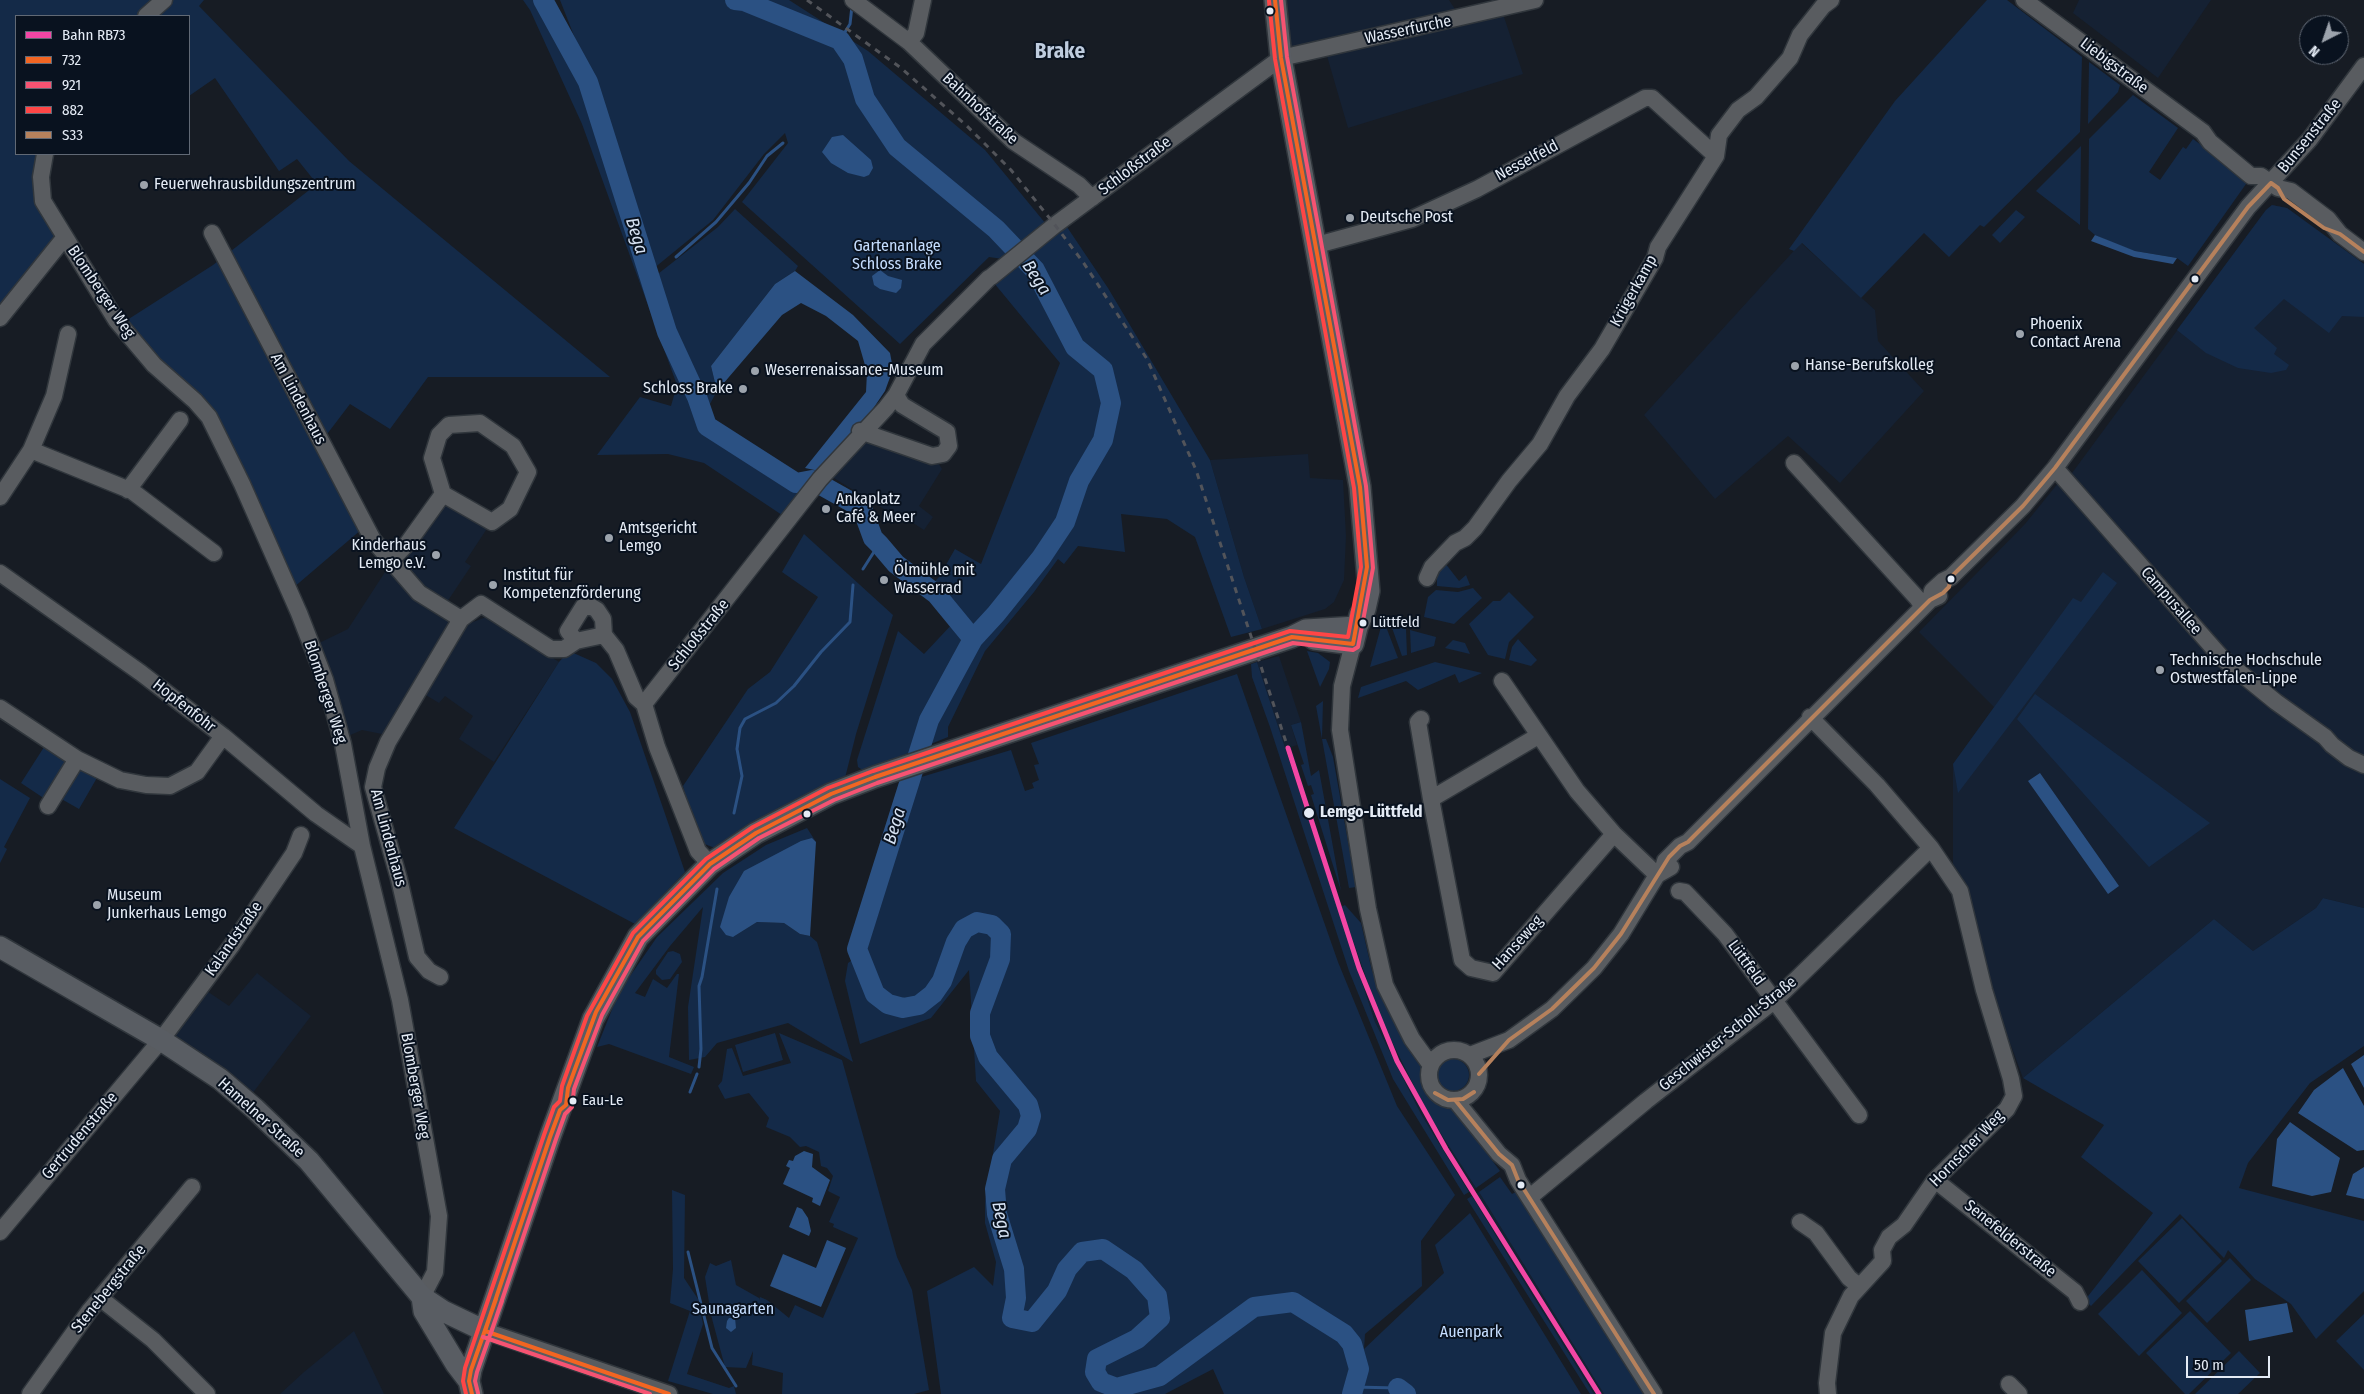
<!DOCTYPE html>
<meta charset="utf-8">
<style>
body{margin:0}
#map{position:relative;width:2364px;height:1394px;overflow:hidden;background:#171c24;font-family:"Fira Sans Condensed",sans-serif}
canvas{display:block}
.legend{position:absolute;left:15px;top:15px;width:175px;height:140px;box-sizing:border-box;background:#09121f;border:1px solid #616975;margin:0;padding:6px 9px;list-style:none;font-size:15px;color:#e4ebf5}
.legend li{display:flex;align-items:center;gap:10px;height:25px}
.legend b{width:25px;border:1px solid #616975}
.north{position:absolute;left:2299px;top:15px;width:50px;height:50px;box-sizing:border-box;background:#09121f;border:1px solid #616975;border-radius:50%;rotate:221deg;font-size:14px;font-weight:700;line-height:20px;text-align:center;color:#e4ebf5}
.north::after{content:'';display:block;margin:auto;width:18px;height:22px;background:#9ca3ac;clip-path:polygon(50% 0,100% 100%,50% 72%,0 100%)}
.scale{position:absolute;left:2186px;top:1356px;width:84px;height:22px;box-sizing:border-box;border:2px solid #e4ebf5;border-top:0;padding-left:6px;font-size:15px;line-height:18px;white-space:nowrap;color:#e4ebf5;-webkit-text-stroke:4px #09121f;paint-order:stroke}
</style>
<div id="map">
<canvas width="2364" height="1394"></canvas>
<ul class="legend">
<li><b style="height:6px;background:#f346a5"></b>Bahn RB73</li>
<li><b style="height:6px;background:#f26522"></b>732</li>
<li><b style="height:6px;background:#f65372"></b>921</li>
<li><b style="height:6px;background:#ff4646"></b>882</li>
<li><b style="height:6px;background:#b6815c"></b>S33</li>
</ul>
<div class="north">N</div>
<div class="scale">50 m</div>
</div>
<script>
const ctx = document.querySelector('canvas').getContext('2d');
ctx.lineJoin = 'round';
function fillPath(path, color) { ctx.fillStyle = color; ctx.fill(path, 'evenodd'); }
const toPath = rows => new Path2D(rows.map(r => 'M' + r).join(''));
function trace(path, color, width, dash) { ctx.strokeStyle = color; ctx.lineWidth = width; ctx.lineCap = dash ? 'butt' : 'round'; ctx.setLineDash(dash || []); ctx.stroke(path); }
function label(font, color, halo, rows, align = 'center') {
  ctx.font = font + ' "Fira Sans Condensed",sans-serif'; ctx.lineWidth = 4; ctx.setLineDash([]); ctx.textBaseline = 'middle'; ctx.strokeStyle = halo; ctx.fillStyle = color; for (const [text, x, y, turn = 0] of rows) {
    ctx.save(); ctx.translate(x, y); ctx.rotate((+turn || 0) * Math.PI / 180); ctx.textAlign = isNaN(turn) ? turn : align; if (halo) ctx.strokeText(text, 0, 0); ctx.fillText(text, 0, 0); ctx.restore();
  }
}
fillPath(toPath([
 [1282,0,1449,0,1464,23,1503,14,1523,74,1348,128,1327,56,1288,62],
 [2079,0,2211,0,2158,78,2073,13],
 [2272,205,2287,208,2364,264,2364,908,2323,898,2316,908,2253,951,2214,919,2023,1078,1987,981,1953,865,1953,764,1994,707,1919,632,2025,524,2059,482,2072,473,2266,210],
 [1801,243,1875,310,1878,341,1924,391,1840,483,1788,436,1715,499,1644,415],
 [865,437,937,461,942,469,919,506,933,517,924,530,899,514,897,517,829,475],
 [1308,454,1310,478,1343,480,1346,536,1344,580,1334,602,1325,609,1262,629,1244,577,1210,460],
 [445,498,490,524,465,562,471,566,445,605,396,564],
 [387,569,415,598,462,626,489,616,559,662,494,762,459,739,473,716,445,696,439,703,416,689,387,735,362,730,348,736,317,644,348,629],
 [1279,656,1301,722,1291,725,1297,745,1291,747,1363,971,1381,1020,1401,1061,1427,1112,1476,1188,1469,1192,1421,1114,1375,1022,1257,662],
 [257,973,311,1016,252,1094,172,1035,204,989,229,1006],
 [1479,1192,1604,1394,1594,1394,1518,1272,1472,1196],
 [354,1331,384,1394,280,1394,304,1372]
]), '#152133');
fillPath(toPath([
 [0,0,153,0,136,16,16,16,16,154,40,154,58,239,0,311],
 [171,0,204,0,199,6,349,161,610,377,428,377,390,429,350,404,318,446,362,529,293,588,212,413,156,362,124,322,213,265,317,184,297,159,279,171,215,78,189,96,189,16,153,16],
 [523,0,538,0,585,83,665,333,695,399,700,397,671,333,654,277,718,227,735,209,798,266,795,271,775,284,711,366,717,391,697,428,801,494,782,515,704,463,668,454,597,455,640,397,671,406,677,385,582,124,530,10],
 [560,0,789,0,868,51,985,150,1046,224,1003,259,989,257,900,344,742,202,788,143,785,133,764,154,713,220,653,269,591,79],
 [1987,0,2007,0,2082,57,2080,132,1984,227,1980,225,1949,257,1924,233,1861,298,1802,243,1794,251,1789,249,1895,101],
 [2089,62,2120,85,2118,92,2088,124],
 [2133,95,2178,128,2149,172,2160,180,2183,147,2186,149,2193,139,2246,178,2246,184,2188,266,2177,258,2135,251,2117,245,2095,235,2088,229,2089,139],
 [2081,146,2080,225,2036,191],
 [2272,205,2287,208,2364,264,2364,317,2342,316,2329,333,2284,299,2254,328,2277,348,2274,354,2289,365,2286,370,2271,373,2238,368,2206,353,2177,330,2266,210],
 [2016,210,2025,217,2000,243,1992,235],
 [1067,227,1108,288,1210,460,1244,577,1262,629,1231,637,1195,537,1167,519,1121,514,1125,552,1078,546,1064,564,1058,559,1034,592,985,651,948,727,948,737,864,771,858,767,857,760,898,631,924,654,955,621,938,602,925,592,939,577,955,549,981,564,1060,363,994,283,1034,249],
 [804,534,893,615,856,734,845,778,792,801,715,848,702,843,695,831,683,786,748,689,770,672,818,597,782,572],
 [1445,563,1459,581,1466,575,1470,585,1459,588,1437,586,1437,574],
 [2103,572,2117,583,1958,793,1953,764,2073,598,2081,602],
 [1473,588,1482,598,1454,624,1424,617,1428,597,1436,590,1458,592],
 [1509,592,1534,617,1509,642,1505,659,1488,655,1469,624,1493,601,1500,601],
 [1382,623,1385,624,1398,658,1370,667],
 [1391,625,1406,629,1407,655,1402,656],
 [1410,630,1436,637,1434,646,1411,653],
 [1518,639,1537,660,1531,666,1509,660,1512,647],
 [1453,640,1465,643,1470,654,1445,648],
 [569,651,596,663,612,679,630,712,685,872,635,924,454,828,559,662],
 [1307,651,1318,653,1330,662,1329,669,1320,687],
 [1257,662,1375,1022,1421,1114,1469,1192,1464,1195,1393,1079,1349,971,1270,727,1252,677,1251,664],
 [1435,662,1482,673,1459,683,1455,674,1418,690,1406,681,1358,698,1361,687],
 [1237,674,1338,962,1397,1106,1455,1195,1421,1241,1422,1286,1365,1334,1364,1349,1444,1273,1435,1245,1470,1213,1581,1394,1224,1394,1213,1369,1165,1394,941,1394,927,1291,974,1267,993,1286,996,1262,985,1223,985,1202,1000,1111,976,1081,969,970,931,1018,860,1044,845,981,848,963,865,951,918,778,1011,750,1025,791,1034,788,1032,783,1039,780,1034,765,1039,764,1031,743],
 [2035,694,2210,823,2149,867,2017,719],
 [1323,701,1322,739,1326,739,1333,757,1356,887,1349,888,1316,706],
 [1301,722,1311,776,1319,770,1341,891,1311,795,1314,794,1311,785,1308,786,1301,765,1304,764,1291,725],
 [46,744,72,760,48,801,21,783],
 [78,764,98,776,79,809,58,797],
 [0,779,30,798,4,847,7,849,0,863],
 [807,828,816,842,812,838,733,937,757,922,784,923,800,934,810,936,817,942,853,1062,788,1023,717,1043,705,1057,689,1060,688,1007,703,907,670,946,635,993,645,997,653,979,667,988,677,974,679,974,669,1057,694,1067,691,1074,609,1044,597,1047,619,992,657,937,723,873,766,845],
 [2323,898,2364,908,2364,1046,2310,1083,2248,1163,2239,1188,2364,1221,2364,1291,2316,1339,2291,1304,2255,1279,2228,1250,2224,1258,2180,1214,2091,1306,2085,1300,2153,1213,2081,1157,2104,1125,2023,1078,2214,919,2253,951,2316,908],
 [1345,905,1361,923,1372,971,1393,1019,1425,1064,1424,1077,1427,1088,1438,1100,1451,1105,1500,1171,1476,1188,1427,1112,1381,1020,1341,907],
 [673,951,680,954,682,962,670,979,662,980,656,974,656,970,668,952],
 [775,1033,783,1060,743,1072,735,1045],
 [779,1033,842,1060,897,1257,912,1290,929,1390,914,1394,782,1394,783,1373,752,1365,753,1351,746,1368,725,1367,711,1315,705,1277,710,1263,716,1266,731,1260,736,1285,759,1298,759,1300,760,1297,767,1300,789,1318,795,1305,823,1318,858,1238,833,1227,834,1224,829,1222,840,1197,828,1191,833,1176,827,1168,821,1166,819,1152,806,1146,800,1147,790,1137,766,1127,769,1118,749,1093,725,1099,718,1086,722,1081,727,1049,732,1048,743,1076,791,1063],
 '1437 1075a16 16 0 1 1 32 0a16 16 0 1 1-32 0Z',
 [1500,1177,1512,1194,1516,1192,1563,1262,1647,1394,1604,1394,1479,1192],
 [672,1190,685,1195,684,1278,698,1299,703,1324,687,1374,729,1388,734,1386,736,1394,713,1394,668,1381,690,1311,670,1303,673,1269],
 [1472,1196,1518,1272,1594,1394,1590,1394,1467,1199],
 [2182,1218,2222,1261,2179,1303,2138,1261],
 [2230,1258,2251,1280,2207,1323,2186,1301],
 [2142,1270,2182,1313,2139,1356,2098,1314],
 [2190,1311,2231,1353,2189,1394,2185,1394,2146,1353],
 [2364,1314,2364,1370,2336,1341],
 [2239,1351,2260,1373,2238,1394,2195,1394]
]), '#142a48');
fillPath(toPath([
 [843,135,871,160,873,168,869,175,864,177,848,173,831,163,822,152,832,137],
 [2095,235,2135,251,2177,258,2173,264,2134,257,2091,241],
 [880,270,888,276,902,280,901,288,896,293,880,289,874,285,872,276],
 [795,271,853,315,890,353,893,369,885,391,862,425,819,471,805,468,866,392,867,372,858,341,826,316,801,303,782,315,717,391,711,366,775,284],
 [2040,773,2119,886,2108,894,2028,781],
 [812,838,816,842,810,936,800,934,784,923,757,922,733,937,726,935,720,927,729,897,744,871,801,841],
 [2364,1055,2364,1088,2351,1064],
 [2343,1068,2364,1106,2364,1150,2357,1151,2298,1113,2314,1090],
 [2290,1122,2340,1158,2331,1192,2312,1196,2272,1186,2277,1139],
 [804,1151,813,1154,812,1167,830,1180,820,1206,812,1202,813,1198,783,1184,790,1168,786,1166,789,1160,793,1161,795,1156],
 [2364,1167,2364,1199,2346,1195,2353,1174],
 [797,1207,802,1209,808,1218,811,1231,809,1236,789,1227],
 [827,1240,846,1248,821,1307,770,1286,783,1254,816,1268],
 [2287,1303,2293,1332,2249,1341,2245,1310],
 [735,1318,736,1328,731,1332,726,1328,727,1321,729,1318]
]), '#2b5183');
trace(toPath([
 [840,40,850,24,852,6],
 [676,257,716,222,749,183,767,156,783,143],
 [863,569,879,544],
 [734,813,742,776,737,749,740,728,745,719,776,703,794,686,821,652,850,622,853,585],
 [699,1067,701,1049,699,986,702,977,717,889],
 [690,1092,697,1074],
 [688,1252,712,1348,736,1386],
 [1353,1387,1398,1388]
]), '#2b5183', 3);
trace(toPath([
 [543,0,588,82,667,332,697,397,707,426,796,483,812,480,862,508,873,538,879,544,896,564,936,594,973,639,929,720,857,949,875,994,888,1004,903,1008,919,1005,933,994,942,981,956,942,964,929,977,922,992,925,1001,934,1000,959,980,1013,980,1036,988,1057,1028,1105,1031,1116,1027,1129,1002,1159,995,1189,997,1214,1014,1269,1016,1298,1012,1318,1032,1322,1057,1291,1067,1269,1082,1252,1103,1249,1134,1270,1157,1296,1160,1318,1137,1339,1097,1359,1095,1372,1101,1382,1117,1388,1160,1376,1254,1307,1293,1302,1344,1334,1352,1344,1359,1369,1352,1394],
 [735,0,744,1,840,40,853,59,865,99,897,147,996,229,1035,270,1075,347,1103,370,1111,403,1103,440,1079,481,1065,522,1041,558,996,614,973,639],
 [1398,1388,1406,1394]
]), '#2b5183', 20);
const minor = toPath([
 [853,0,909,42,1013,141,1079,185,1092,198],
 [2024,0,2203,132,2210,142,2251,176,2261,176,2278,188,2291,191,2328,219,2340,234,2364,252],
 [146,16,164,0],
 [909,42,916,33,923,0],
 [45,154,41,177,43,201,116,320,154,365,195,401,209,417,242,484,299,613,325,680,343,744,362,846,400,1000,439,1216,435,1272,422,1297],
 [212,233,373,540,419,593,461,619],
 [1317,245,1412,219,1477,189,1645,98,1652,98,1716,156],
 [991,277,1055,225,1281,58,1535,0],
 [0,318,65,237],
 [860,431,932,456,943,454,949,446,947,432,902,405,896,395],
 [31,450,132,491,214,553],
 [1794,463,1917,598,1923,607],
 [2055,468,2222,658,2276,702,2325,737,2332,745,2349,758,2364,765],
 [128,490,180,420],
 [0,497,31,450,54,396,68,334],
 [390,561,407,544,443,494,432,458,439,435,449,425,480,423,513,446,528,472,510,509,492,522,443,494],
 [0,573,141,673,223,736,316,814,362,846],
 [1427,578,1432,567,1455,543,1465,538,1475,528,1509,481,1540,444,1567,396,1602,349,1655,258,1658,247,1716,156,1719,135,1738,110,1756,97,1790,58,1800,35,1823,6,1831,0],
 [1930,600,1932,591,1943,581,1951,577,2023,506,2055,468,2248,207,2310,139,2364,66],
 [576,641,568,631,583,607,592,607,597,610,603,619,604,635],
 [1353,644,1342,686,1340,730,1368,909,1385,985,1412,1039,1430,1064],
 [1502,681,1577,791,1614,834,1657,875],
 [644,704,820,479,886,408,896,395,923,344,989,278],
 [0,708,77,759,120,780,146,785,170,786,197,772,223,736],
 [1810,717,1877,785,1931,848],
 [1421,719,1418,722,1431,799],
 [1538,736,1431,799,1462,960,1471,968,1493,973,1614,834],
 [48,806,77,759],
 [1662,871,1665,861,1680,846,1688,842,1930,600,1939,596],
 [1679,891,1685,892,1725,934,1859,1115],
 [440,977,429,971,417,957,399,879,373,787,377,768,388,742,461,619,481,604,551,649,564,649,576,641,604,635,616,650,636,697,644,704,657,747,698,851,710,864],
 '1429 1075a25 25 0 1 1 50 0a25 25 0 1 1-50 0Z',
 [1470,1055,1509,1040,1552,1009,1594,968,1621,934,1657,875,1671,867],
 [1456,1101,1499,1154,1512,1165,1518,1180,1654,1394],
 [1935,1180,2075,1292,2080,1302],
 [1530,1197,1646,1101,1774,1001,1931,848,1960,891,1984,990,2011,1079,2014,1096,2007,1109,1935,1180,1904,1225,1889,1237,1882,1250,1883,1261,1851,1296,1833,1333,1827,1383,1828,1394],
 [1800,1222,1816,1233,1849,1278,1859,1286],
 [0,1232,161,1040,232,945,294,853,301,835],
 [100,1298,153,1340,207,1394],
 [485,1331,669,1394],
 [2009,1384,2019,1394],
 [30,1394,90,1310,192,1187]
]);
const major = toPath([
 [1275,0,1281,58,1360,487,1369,591,1365,609,1357,627],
 [1314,639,1353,644,1360,615],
 [0,947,161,1040,220,1079,255,1109,309,1161,422,1297,443,1311,485,1331],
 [422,1297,424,1311,456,1364,469,1381],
 [472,1394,469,1381,471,1370,550,1137,593,1019,638,937,710,864,756,833,831,794,875,777,1292,637,1306,630,1357,627]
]);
trace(minor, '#30363c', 19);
trace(major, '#30363c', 24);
trace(minor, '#595c60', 16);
trace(major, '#595d63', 21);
trace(toPath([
 [807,0,901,68,967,126,1011,170,1055,225,1083,262,1147,359,1196,470,1288,748]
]), '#52545a', 3, [6, 6]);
trace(toPath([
 [485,1331,550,1137,560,1110,566,1105,568,1088,596,1012,638,937,710,864,756,833,831,794,875,777,1292,637,1353,644,1367,567,1360,487,1281,58,1275,0],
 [485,1331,669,1394],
 [472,1394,469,1381,471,1370,496,1299]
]), '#f26522', 4);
trace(toPath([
 [491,1333,556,1139,565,1114,572,1107,574,1089,602,1015,643,941,714,869,759,838,834,800,877,783,1293,643,1353,650,1358,647,1373,568,1366,486,1287,57,1281,0],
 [483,1337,650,1394],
 [478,1393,475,1381,477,1372,502,1301]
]), '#f65372', 4);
trace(toPath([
 [466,1394,463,1381,465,1368,544,1135,554,1107,560,1101,562,1086,587,1016,633,933,706,859,753,827,828,788,873,771,1290,631,1348,637,1361,567,1354,488,1275,59,1269,1]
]), '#ff4646', 4);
trace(toPath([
 [2271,183,2278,188,2284,199,2324,228,2340,234,2364,252],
 [1479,1074,1509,1040,1552,1009,1594,968,1621,934,1669,857,1680,846,1688,842,1930,600,1943,593,1949,587,1951,577,2023,506,2055,468,2248,207,2271,183],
 [1435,1093,1448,1100,1463,1099,1474,1092],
 [1456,1101,1499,1154,1512,1165,1518,1180,1654,1394]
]), '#b6815c', 4);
trace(toPath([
 [1288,748,1359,968,1397,1061,1446,1149,1599,1394]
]), '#f346a5', 5);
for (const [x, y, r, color] of [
 [1270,11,4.5,"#e4ebf5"],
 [144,185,5,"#9ca3ac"],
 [1350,218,5,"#9ca3ac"],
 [2195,279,4.5,"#e4ebf5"],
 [2020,334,5,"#9ca3ac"],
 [1795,366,5,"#9ca3ac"],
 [755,371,5,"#9ca3ac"],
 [743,389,5,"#9ca3ac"],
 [826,509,5,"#9ca3ac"],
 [609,538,5,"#9ca3ac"],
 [436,555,5,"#9ca3ac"],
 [1951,579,4.5,"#e4ebf5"],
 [884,580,5,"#9ca3ac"],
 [493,585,5,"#9ca3ac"],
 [1363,623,4.5,"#e4ebf5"],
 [2160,670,5,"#9ca3ac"],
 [1309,813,6,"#e4ebf5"],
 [807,814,4.5,"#e4ebf5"],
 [97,905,5,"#9ca3ac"],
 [573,1101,4.5,"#e4ebf5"],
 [1521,1185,4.5,"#e4ebf5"]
]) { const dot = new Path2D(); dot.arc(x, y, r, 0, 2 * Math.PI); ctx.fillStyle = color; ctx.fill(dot); trace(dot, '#09121f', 2); }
label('15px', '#e4ebf5', '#09121f', [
 ["Lüttfeld",1372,623],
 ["Eau-Le",582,1101]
], 'left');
label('16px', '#e4ebf5', '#09121f', [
 ["Wasserfurche",1408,30,-12],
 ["Liebigstraße",2114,66,37],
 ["Bahnhofstraße",980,109,43],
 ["Bunsenstraße",2310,136,-51],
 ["Nesselfeld",1527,161,-28],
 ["Schloßstraße",1135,166,-37],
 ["Krügerkamp",1634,291,-61],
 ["Blomberger Weg",101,292,56],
 ["Am Lindenhaus",298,399,62],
 ["Campusallee",2171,601,49],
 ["Schloßstraße",699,635,-51],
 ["Blomberger Weg",325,692,72],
 ["Hopfenfohr",184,706,38],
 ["Am Lindenhaus",388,838,75],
 ["Kalandstraße",234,939,-55],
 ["Hanseweg",1518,943,-48],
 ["Lüttfeld",1746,963,54],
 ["Geschwister-Scholl-Straße",1728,1034,-39],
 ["Blomberger Weg",415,1086,80],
 ["Hamelner Straße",261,1118,42],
 ["Gertrudenstraße",80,1136,-50],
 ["Hornscher Weg",1967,1149,-46],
 ["Senefelderstraße",2010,1239,39],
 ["Stenebergstraße",109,1289,-51]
]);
label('16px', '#e4ebf5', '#09121f', [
 ["Feuerwehrausbildungszentrum",154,185],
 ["Deutsche Post",1360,218],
 ["Phoenix",2030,325],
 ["Contact Arena",2030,343],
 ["Hanse-Berufskolleg",1805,366],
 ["Weserrenaissance-Museum",765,371],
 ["Schloss Brake",733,389,"right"],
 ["Ankaplatz",836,500],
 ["Café & Meer",836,518],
 ["Amtsgericht",619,529],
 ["Lemgo",619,547],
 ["Kinderhaus",426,546,"right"],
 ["Lemgo e.V.",426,564,"right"],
 ["Ölmühle mit",894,571],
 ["Wasserrad",894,589],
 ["Institut für",503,576],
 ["Kompetenzförderung",503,594],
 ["Technische Hochschule",2170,661],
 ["Ostwestfalen-Lippe",2170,679],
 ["Museum",107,896],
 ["Junkerhaus Lemgo",107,914]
], 'left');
label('16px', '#c6deff', '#09121f', [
 ["Gartenanlage",897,247],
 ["Schloss Brake",897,265],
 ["Saunagarten",733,1310],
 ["Auenpark",1471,1333]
]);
label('bold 16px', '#e4ebf5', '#09121f', [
 ["Lemgo-Lüttfeld",1320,813]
], 'left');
label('italic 18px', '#d6e2f3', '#09121f', [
 ["Bega",636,236,73],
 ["Bega",1036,278,57],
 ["Bega",895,826,-73],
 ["Bega",1001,1220,78]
]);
label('bold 21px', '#beccdf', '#09121f', [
 ["Brake",1060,52]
]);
</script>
